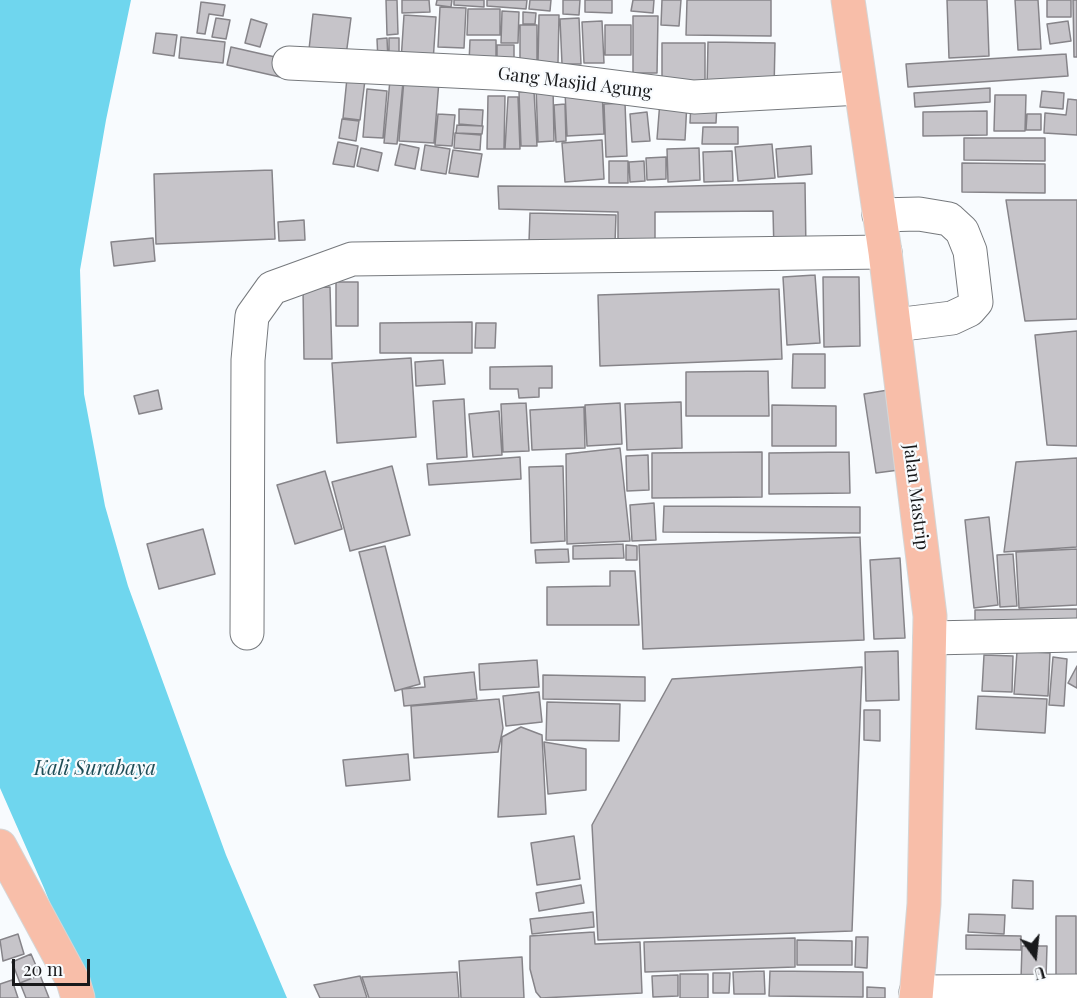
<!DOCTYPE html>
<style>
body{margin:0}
#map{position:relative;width:1077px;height:998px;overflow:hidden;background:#f8fbfe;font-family:"Playfair Display",serif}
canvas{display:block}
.north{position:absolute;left:1005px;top:926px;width:60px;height:60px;-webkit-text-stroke:4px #f8fbfe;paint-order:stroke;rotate:165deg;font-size:16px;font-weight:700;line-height:24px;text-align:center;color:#18191b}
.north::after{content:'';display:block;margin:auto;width:21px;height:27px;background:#18191b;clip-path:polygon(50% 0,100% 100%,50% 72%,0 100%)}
.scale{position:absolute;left:12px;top:959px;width:78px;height:27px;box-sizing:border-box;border:3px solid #18191b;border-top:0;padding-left:8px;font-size:18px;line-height:21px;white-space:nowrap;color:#18191b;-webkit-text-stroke:4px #f8fbfe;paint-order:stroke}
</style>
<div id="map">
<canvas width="1077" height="998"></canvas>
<div class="north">U</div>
<div class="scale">20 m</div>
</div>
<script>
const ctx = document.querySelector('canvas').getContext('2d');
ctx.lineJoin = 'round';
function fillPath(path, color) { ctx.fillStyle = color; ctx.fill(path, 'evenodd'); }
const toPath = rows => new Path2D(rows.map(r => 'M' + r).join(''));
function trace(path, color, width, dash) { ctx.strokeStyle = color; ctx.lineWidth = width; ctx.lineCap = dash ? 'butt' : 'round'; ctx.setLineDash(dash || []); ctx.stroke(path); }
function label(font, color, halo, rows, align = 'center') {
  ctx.font = font + ' "Playfair Display",serif'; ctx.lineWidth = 4.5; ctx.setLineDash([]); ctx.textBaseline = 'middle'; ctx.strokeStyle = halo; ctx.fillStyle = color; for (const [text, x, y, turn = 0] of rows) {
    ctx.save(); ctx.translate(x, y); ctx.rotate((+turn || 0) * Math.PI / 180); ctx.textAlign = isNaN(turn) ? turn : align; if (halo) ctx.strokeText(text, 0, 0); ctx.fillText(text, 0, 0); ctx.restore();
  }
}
fillPath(toPath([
 [0,0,131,0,106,120,80,270,84,394,105,506,128,586,226,855,287,998,88,998,44,888,0,788]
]), '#6fd6ee');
const building = toPath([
 [386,0,397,0,398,34,387,35,386,0],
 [402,0,429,0,430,12,402,13,402,0],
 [437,0,452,0,451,7,436,5,437,0],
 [454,0,484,0,484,7,454,5,454,0],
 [487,0,527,0,526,9,487,6,487,0],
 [530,0,551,0,550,11,529,9,530,0],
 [563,0,580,0,579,15,563,14,563,0],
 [585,0,612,0,612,13,585,12,585,0],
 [633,0,654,0,653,13,631,11,633,0],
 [662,0,681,0,679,26,661,25,662,0],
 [687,0,771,0,771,36,686,35,687,0],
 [947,0,987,0,989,56,949,58,947,0],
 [1015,0,1038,0,1041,49,1018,50,1015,0],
 [1047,0,1071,0,1071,17,1047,17,1047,0],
 [1073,0,1077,0,1077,57,1074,57,1073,0],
 [201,2,225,5,223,16,209,14,205,34,197,33,201,2],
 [440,7,466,8,464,48,438,47,440,7],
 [468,9,500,9,500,35,467,35,468,9],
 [502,11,519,12,518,43,501,43,502,11],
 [523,12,536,13,535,24,523,24,523,12],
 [313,14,351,18,345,63,308,58,313,14],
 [404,15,436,17,433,62,401,61,404,15],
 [539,15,559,15,558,63,538,63,539,15],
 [633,16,658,16,657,73,633,73,633,16],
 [216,18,230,20,226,39,212,37,216,18],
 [579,18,581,64,562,64,560,19,579,18],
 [251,19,267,24,260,47,245,43,251,19],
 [602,21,604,63,584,63,582,22,602,21],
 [1068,21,1071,41,1050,44,1047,24,1068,21],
 [520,25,537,25,537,71,520,71,520,25],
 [605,25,631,25,631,55,605,55,605,25],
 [156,33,177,35,174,56,153,53,156,33],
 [181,37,225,42,223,63,179,58,181,37],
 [387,38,388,61,378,61,377,39,387,38],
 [389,38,399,38,399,62,389,62,389,38],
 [470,40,496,40,496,64,469,63,470,40],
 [708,42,775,43,774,90,707,89,708,42],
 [662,43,705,43,705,92,662,92,662,43],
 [497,45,514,45,514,72,497,72,497,45],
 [231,47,284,59,280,77,227,65,231,47],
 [1066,54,1068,76,908,87,906,64,1066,54],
 [347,78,365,80,360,120,343,118,347,78],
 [404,79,439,81,434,143,399,141,404,79],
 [390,80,403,82,397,144,384,143,390,80],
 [536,86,553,86,554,141,538,142,536,86],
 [990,88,990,102,915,107,914,93,990,88],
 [367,89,387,91,383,138,363,137,367,89],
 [602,89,604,134,567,136,565,91,602,89],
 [534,91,537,146,521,146,519,92,534,91],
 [1042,91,1064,93,1063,109,1040,107,1042,91],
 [995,95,1026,95,1025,131,994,131,995,95],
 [488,96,505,96,504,149,487,149,488,96],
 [508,97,518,97,520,149,505,149,508,97],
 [1068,99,1077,100,1077,135,1044,133,1045,113,1066,115,1068,99],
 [660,101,687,102,685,140,657,139,660,101],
 [691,102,717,102,716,123,690,123,691,102],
 [625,103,627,156,606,157,604,104,625,103],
 [565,104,566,141,556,142,554,105,565,104],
 [459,109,483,110,482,126,459,124,459,109],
 [987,111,987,135,923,136,923,112,987,111],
 [647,112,650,141,632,142,630,114,647,112],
 [438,114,455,115,452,146,435,145,438,114],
 [1027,114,1041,114,1041,130,1026,130,1027,114],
 [342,119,359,121,356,141,339,138,342,119],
 [457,125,483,126,482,134,456,133,457,125],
 [703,127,738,127,738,144,702,144,703,127],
 [455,133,481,135,480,150,454,148,455,133],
 [964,138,1045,138,1045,161,964,160,964,138],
 [602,140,604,179,565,182,562,143,602,140],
 [338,142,358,146,354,167,333,164,338,142],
 [400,144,419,148,415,169,395,165,400,144],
 [772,144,775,178,738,181,735,147,772,144],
 [425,145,450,149,446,174,421,170,425,145],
 [811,146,812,174,778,177,776,149,811,146],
 [361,148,382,153,378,171,357,166,361,148],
 [699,148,700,180,668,182,667,149,699,148],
 [453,150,482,154,478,177,449,173,453,150],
 [732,151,733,181,704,182,703,152,732,151],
 [666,157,666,179,647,180,646,158,666,157],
 [609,161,628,161,628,183,609,183,609,161],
 [644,161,645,181,630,182,629,162,644,161],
 [962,163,1045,164,1045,193,962,192,962,163],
 [272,170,275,239,156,244,154,174,272,170],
 [805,183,806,252,774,252,773,211,655,212,655,244,618,244,618,212,499,209,498,186,652,187,805,183],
 [1006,200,1077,200,1077,319,1025,321,1006,200],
 [530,213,616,215,615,243,529,242,530,213],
 [304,220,305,240,279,241,278,222,304,220],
 [153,238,155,261,114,266,111,242,153,238],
 [815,275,820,343,787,345,783,277,815,275],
 [823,277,859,277,860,346,824,347,823,277],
 [336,282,358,282,358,326,336,326,336,282],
 [330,287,332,359,304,359,303,288,330,287],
 [779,289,782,359,600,366,598,295,779,289],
 [472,322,472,353,380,353,380,323,472,322],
 [476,323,496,323,495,348,475,348,476,323],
 [1077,331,1077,446,1047,445,1035,335,1077,331],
 [793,354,825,354,825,388,792,388,793,354],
 [411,358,416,437,337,443,332,363,411,358],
 [443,360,445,384,416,386,415,362,443,360],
 [552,366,552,388,539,388,539,397,519,398,518,389,490,389,490,367,552,366],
 [768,371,769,416,686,416,686,372,768,371],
 [158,390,162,409,139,414,134,396,158,390],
 [888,390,899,470,876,473,864,394,888,390],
 [464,399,467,457,437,459,433,401,464,399],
 [681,402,682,448,627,450,625,404,681,402],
 [526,403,529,451,503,452,501,404,526,403],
 [620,403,622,444,587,446,585,405,620,403],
 [772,405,836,406,836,446,772,446,772,405],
 [584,407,585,448,532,450,530,410,584,407],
 [499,411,502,455,473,457,469,414,499,411],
 [620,448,630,541,567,544,566,454,620,448],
 [762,452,762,497,652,498,652,453,762,452],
 [849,452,850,493,769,494,769,453,849,452],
 [648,455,649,490,627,491,626,456,648,455],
 [520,457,521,479,429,485,427,464,520,457],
 [1077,458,1077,547,1004,552,1016,462,1077,458],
 [392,466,410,535,350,551,332,482,392,466],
 [563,466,565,541,531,543,529,467,563,466],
 [325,471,342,529,295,544,277,485,325,471],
 [654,503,656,540,632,541,630,505,654,503],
 [664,506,860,507,860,533,663,532,664,506],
 [989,517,998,605,974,608,965,520,989,517],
 [203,529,215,574,159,589,147,544,203,529],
 [860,537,864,640,643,649,639,545,860,537],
 [623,544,624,558,573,559,573,546,623,544],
 [626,545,637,546,637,560,626,560,626,545],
 [385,546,420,684,395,691,359,552,385,546],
 [568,549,569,562,536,563,535,550,568,549],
 [1077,549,1077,605,1019,608,1016,552,1077,549],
 [1013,554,1017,606,1000,607,997,555,1013,554],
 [900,558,905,638,874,639,870,560,900,558],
 [610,571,635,571,639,625,547,625,547,587,610,586,610,571],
 [1077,609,1077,633,975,633,975,610,1077,609],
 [898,651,899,700,866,701,865,652,898,651],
 [1017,651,1050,653,1048,696,1014,694,1017,651],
 [984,655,1013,656,1012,692,982,691,984,655],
 [1053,657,1067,659,1064,706,1049,705,1053,657],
 [537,660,539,687,480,690,479,664,537,660],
 [1077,666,1077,688,1068,683,1077,666],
 [862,667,852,931,598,940,592,825,672,679,862,667],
 [474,672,477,699,404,706,402,689,425,687,424,677,474,672],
 [543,675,645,677,645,701,543,699,543,675],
 [539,692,542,722,506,726,503,696,539,692],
 [978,696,1047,699,1045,733,976,729,978,696],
 [499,699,503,728,498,752,414,758,411,706,499,699],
 [547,702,620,704,619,741,546,740,547,702],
 [864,710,880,710,880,741,864,740,864,710],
 [521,727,542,735,546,814,498,817,502,737,521,727],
 [544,742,586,749,586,790,548,794,544,742],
 [408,754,410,780,346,786,343,760,408,754],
 [574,836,580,879,537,885,531,843,574,836],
 [1013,880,1033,881,1033,909,1012,908,1013,880],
 [581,885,584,903,539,911,536,893,581,885],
 [593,912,594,927,532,934,530,919,593,912],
 [969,914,1005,915,1004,934,968,932,969,914],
 [1056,916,1076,916,1076,979,1056,979,1056,916],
 [594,932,595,944,640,942,642,993,541,998,536,992,530,969,530,936,594,932],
 [18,934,24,954,3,961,0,940,18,934],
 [966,935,1021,936,1021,950,966,949,966,935],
 [856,937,868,937,867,968,855,967,856,937],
 [795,938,795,967,645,972,644,942,795,938],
 [797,940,852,941,852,965,797,965,797,940],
 [1022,946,1047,946,1046,979,1021,979,1022,946],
 [31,954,40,975,20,983,12,962,31,954],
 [522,957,524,998,461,998,459,961,522,957],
 [764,971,765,994,734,994,733,972,764,971],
 [770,971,863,972,863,997,769,996,770,971],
 [457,972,459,998,369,998,362,977,457,972],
 [713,973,730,973,729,993,713,993,713,973],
 [680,974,708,974,708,998,680,998,680,974],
 [40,975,49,998,26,998,20,983,40,975],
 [678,975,678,996,653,997,652,976,678,975],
 [360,976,367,998,320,998,314,985,360,976],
 [12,980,18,998,0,998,0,984,12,980],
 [867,987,885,988,885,998,867,998,867,987]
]);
fillPath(building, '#c6c4c9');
trace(building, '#868489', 1.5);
const minor = toPath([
 [289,63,514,74,694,97,860,88],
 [879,215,919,214,949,219,962,231,970,251,976,302,969,310,952,318,895,325],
 [247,633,248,360,252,316,272,288,352,259,885,252],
 [930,638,1077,635],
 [916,992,1077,991]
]);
const major = toPath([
 [848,0,885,252,930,616,924,904,916,998],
 [0,846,73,981,78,998]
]);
trace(minor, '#76797d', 35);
trace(major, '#d5d6d6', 35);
trace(minor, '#fff', 33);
trace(major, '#f8bea9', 33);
label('18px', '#18191b', '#f8fbfe', [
 ["Gang Masjid Agung",575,83,7],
 ["Jalan Mastrip",916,497,83]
]);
label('italic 20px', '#1e4c56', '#f8fbfe', [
 ["Kali Surabaya",95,769]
]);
</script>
